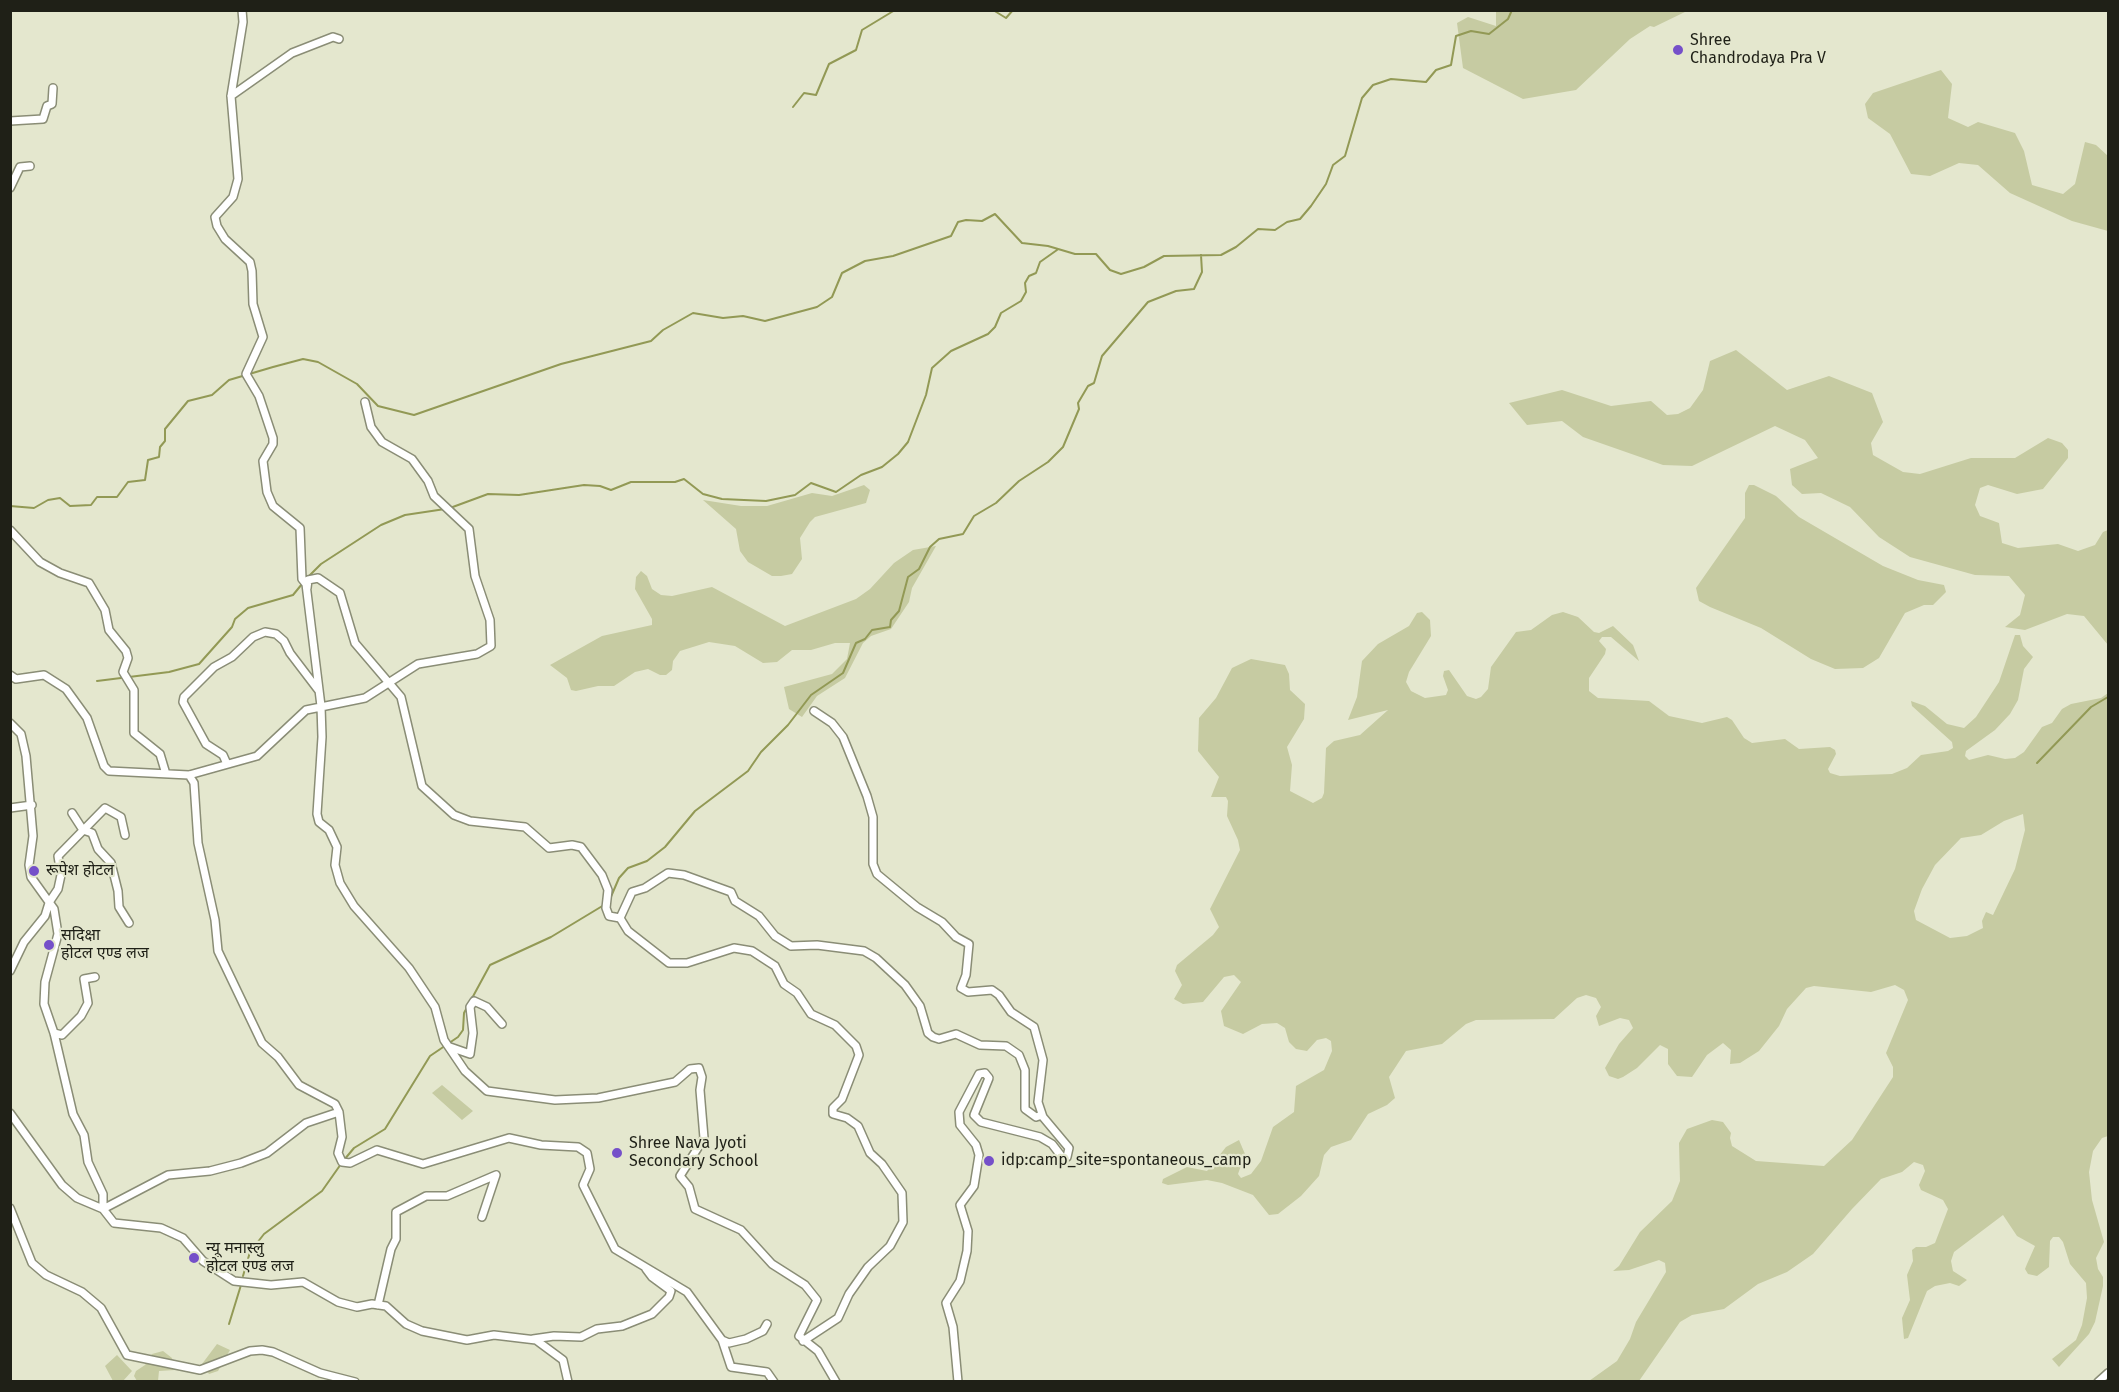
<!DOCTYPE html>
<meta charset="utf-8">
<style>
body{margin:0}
#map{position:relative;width:2119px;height:1392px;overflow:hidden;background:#e4e7ce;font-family:"Fira Sans",sans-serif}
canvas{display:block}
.frame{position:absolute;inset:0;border:12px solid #1f2017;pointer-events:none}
</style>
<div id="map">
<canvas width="2119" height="1392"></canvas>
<div class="frame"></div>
</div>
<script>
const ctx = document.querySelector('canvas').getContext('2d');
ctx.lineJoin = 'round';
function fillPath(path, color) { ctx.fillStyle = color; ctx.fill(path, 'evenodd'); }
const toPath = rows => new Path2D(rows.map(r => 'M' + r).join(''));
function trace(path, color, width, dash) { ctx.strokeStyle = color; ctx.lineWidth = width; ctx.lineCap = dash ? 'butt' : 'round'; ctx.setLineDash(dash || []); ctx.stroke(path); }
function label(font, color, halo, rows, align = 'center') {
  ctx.font = font + ' "Fira Sans","Noto Sans Devanagari",sans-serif'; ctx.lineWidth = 4.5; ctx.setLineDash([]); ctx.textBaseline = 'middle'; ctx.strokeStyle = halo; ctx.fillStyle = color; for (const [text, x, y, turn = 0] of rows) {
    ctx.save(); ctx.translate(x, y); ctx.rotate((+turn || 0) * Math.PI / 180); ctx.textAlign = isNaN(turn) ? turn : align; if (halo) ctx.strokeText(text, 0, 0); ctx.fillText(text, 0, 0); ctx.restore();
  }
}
fillPath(toPath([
 [1496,11,1496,10,1687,11,1654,27,1650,26,1630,39,1576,90,1523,99,1463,68,1457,23,1468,17,1496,26],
 [1941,70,1952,84,1948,118,1968,127,1978,122,2015,133,2024,151,2032,185,2063,194,2075,184,2085,142,2096,145,2108,156,2108,231,2072,221,2010,193,1978,165,1959,163,1930,176,1911,174,1890,134,1868,118,1865,104,1873,93],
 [1736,350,1787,390,1829,376,1872,393,1883,422,1871,443,1873,455,1903,472,1920,474,1971,458,2015,458,2048,438,2062,443,2068,450,2068,458,2043,489,2017,494,1988,485,1980,488,1975,505,1980,516,1999,523,2002,543,2018,548,2058,544,2078,551,2095,545,2103,532,2108,530,2108,645,2084,616,2067,614,2025,630,2005,627,2020,615,2025,595,2009,576,1975,575,1910,557,1879,537,1850,507,1821,493,1802,494,1792,485,1790,469,1818,458,1805,440,1775,426,1692,466,1663,465,1583,437,1562,421,1527,425,1509,403,1562,390,1611,406,1651,401,1667,415,1678,414,1690,408,1703,390,1710,361],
 [864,485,870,490,866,503,815,517,810,522,800,538,802,559,792,574,781,576,772,576,748,562,740,551,736,529,703,500,741,506,767,506,812,493,832,496],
 [1749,485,1754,485,1776,496,1799,517,1883,566,1918,580,1944,585,1946,592,1933,605,1924,605,1905,613,1879,658,1863,668,1835,669,1811,659,1761,628,1710,607,1699,601,1696,588,1745,518,1745,493],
 [936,546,912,588,909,602,891,629,871,636,863,643,845,678,817,696,802,717,789,709,784,687,832,674,847,659,850,643,835,643,811,650,792,650,777,662,763,663,735,646,709,642,680,651,673,661,672,670,666,675,660,675,648,669,635,672,614,686,598,686,576,691,571,690,567,678,550,665,602,636,652,625,652,619,635,589,636,577,641,571,647,576,652,589,661,595,672,596,712,587,785,626,856,599,870,589,894,563,913,550],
 [1422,612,1430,620,1431,636,1409,672,1406,682,1411,691,1425,698,1446,695,1448,690,1443,676,1444,671,1449,670,1467,696,1476,699,1481,697,1488,689,1491,667,1516,632,1531,630,1552,615,1563,612,1578,617,1594,632,1599,633,1613,626,1633,645,1639,661,1611,637,1602,637,1599,641,1606,649,1605,654,1589,678,1589,691,1598,698,1649,701,1669,716,1702,723,1727,717,1732,720,1744,738,1752,743,1785,739,1799,749,1830,747,1835,750,1836,754,1828,769,1830,773,1840,776,1892,774,1907,768,1921,755,1948,751,1953,748,1952,742,1912,706,1911,701,1925,706,1947,724,1964,728,1976,717,1999,682,2015,635,2020,635,2023,646,2033,657,2024,669,2018,700,2010,714,1995,730,1966,751,1965,756,1969,760,1988,755,2005,759,2015,758,2024,752,2042,727,2052,723,2062,709,2071,704,2101,698,2108,693,2108,1136,2102,1138,2093,1151,2089,1172,2092,1200,2104,1242,2096,1258,2098,1269,2103,1277,2103,1286,2095,1322,2089,1334,2059,1367,2052,1359,2076,1340,2082,1325,2087,1298,2086,1283,2070,1264,2063,1242,2059,1237,2053,1237,2050,1241,2049,1267,2037,1276,2028,1274,2025,1269,2027,1264,2035,1246,2017,1236,2003,1215,1954,1252,1951,1261,1953,1271,1967,1280,1959,1286,1950,1283,1935,1286,1927,1291,1908,1338,1904,1339,1902,1318,1910,1300,1907,1275,1913,1261,1912,1250,1916,1247,1926,1247,1935,1243,1948,1209,1943,1200,1921,1190,1919,1185,1925,1171,1923,1165,1914,1162,1902,1172,1881,1179,1852,1209,1813,1254,1787,1272,1758,1284,1724,1309,1692,1315,1680,1322,1639,1381,1589,1381,1617,1361,1630,1339,1636,1322,1666,1272,1665,1263,1659,1260,1629,1270,1613,1271,1619,1266,1640,1232,1672,1201,1680,1181,1679,1143,1687,1129,1712,1120,1723,1122,1731,1133,1730,1138,1732,1146,1756,1161,1824,1166,1852,1140,1893,1077,1893,1067,1886,1053,1908,1000,1904,990,1895,985,1871,992,1814,986,1806,988,1787,1009,1779,1026,1759,1051,1740,1063,1730,1064,1731,1050,1723,1043,1707,1055,1692,1077,1677,1076,1668,1064,1668,1049,1660,1045,1637,1068,1623,1077,1618,1079,1609,1076,1605,1068,1619,1044,1633,1028,1629,1020,1620,1018,1599,1026,1596,1016,1601,1007,1596,998,1586,995,1577,998,1554,1019,1476,1020,1466,1024,1442,1044,1406,1051,1389,1077,1395,1098,1387,1105,1368,1114,1351,1140,1331,1147,1324,1155,1319,1176,1301,1196,1278,1214,1269,1215,1253,1195,1222,1183,1207,1180,1168,1185,1162,1183,1163,1179,1187,1167,1207,1171,1226,1147,1239,1140,1245,1154,1238,1174,1241,1178,1251,1174,1261,1161,1273,1127,1294,1112,1296,1086,1324,1070,1332,1051,1331,1041,1326,1038,1317,1040,1307,1051,1296,1049,1289,1042,1285,1028,1277,1023,1262,1024,1243,1034,1224,1026,1221,1011,1241,982,1234,975,1224,977,1203,1002,1183,1004,1174,999,1182,985,1175,971,1177,965,1213,935,1219,927,1210,909,1240,850,1238,840,1227,816,1228,801,1226,797,1211,797,1219,777,1198,751,1199,718,1216,698,1232,668,1251,659,1285,665,1289,674,1290,690,1305,704,1304,719,1287,747,1292,765,1290,791,1313,803,1322,798,1324,793,1326,748,1334,741,1360,735,1388,710,1348,720,1357,697,1362,661,1378,644,1409,626,1417,613],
 [2023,814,2025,830,2015,869,1993,915,1986,912,1982,921,1983,928,1967,936,1950,938,1916,920,1914,911,1922,889,1935,865,1961,838,1981,835,2004,821],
 [442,1085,473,1111,462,1120,432,1093],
 [217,1344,230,1350,218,1371,209,1374,202,1364],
 [163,1351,172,1358,175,1370,159,1371,158,1381,137,1381,134,1376,136,1371,145,1365,152,1354],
 [117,1355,132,1371,123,1381,113,1381,105,1366]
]), '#c6cba2');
trace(toPath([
 [993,10,1006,18,1013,10],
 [793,107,804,93,816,95,829,64,856,50,862,30,895,10],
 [10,506,34,508,48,500,60,498,70,506,91,505,97,497,117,497,128,482,145,480,148,460,159,457,160,447,165,441,165,429,188,401,212,395,229,380,273,367,303,359,318,362,357,384,378,406,414,415,561,364,651,341,663,330,693,313,723,318,743,316,765,321,817,307,832,297,842,273,865,261,893,256,951,236,958,222,966,220,982,221,995,214,1022,243,1048,246,1075,254,1096,254,1110,270,1121,274,1144,267,1164,256,1221,255,1236,247,1258,229,1275,230,1287,222,1300,219,1311,206,1326,184,1333,165,1345,156,1362,98,1373,85,1391,79,1426,82,1436,70,1451,65,1456,36,1471,31,1489,34,1508,19,1512,10],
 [450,508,488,494,519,495,584,485,600,486,611,490,631,482,675,482,684,479,703,494,722,499,766,501,795,495,811,483,836,492,861,475,882,467,898,454,908,442,926,395,932,368,951,351,988,334,995,327,1001,313,1021,301,1026,292,1025,283,1029,276,1036,273,1040,262,1057,250],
 [308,577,321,564,381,525,405,515,445,509],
 [97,681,169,672,199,664,232,627,235,619,248,608,293,595,302,584],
 [2037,763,2091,707,2108,697],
 [610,899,619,878,628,868,647,861,665,847,695,811,748,771,761,752,788,725,811,695,843,673,856,643,865,639,872,630,890,627,891,620,899,611,908,577,919,569,930,547,939,539,963,534,974,516,996,503,1019,481,1048,462,1063,447,1079,409,1078,403,1088,386,1094,383,1102,356,1148,302,1176,291,1194,289,1202,272,1201,255],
 [344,1160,354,1148,385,1129,430,1056,458,1037,463,1030,464,1013,490,965,551,937,604,905],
 [243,1276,250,1252,264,1234,322,1191,341,1164],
 [229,1324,241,1285]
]), '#929955', 2);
const minor = toPath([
 [242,10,243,22,231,96,238,179,233,197,215,217,217,226,225,239,250,262,252,271,253,304,263,337,246,374,259,396,273,438,273,444,263,461,267,492,273,506,300,528,302,579,306,584,321,706,322,737,317,814,319,822,329,830,337,847,335,865,340,883,354,906,409,968,435,1007,444,1040,465,1071,487,1091,555,1100,598,1098,675,1082,690,1069,699,1068,702,1077,700,1090,704,1138,680,1176,689,1187,695,1209,741,1230,772,1264,805,1285,817,1300,799,1336,818,1351,836,1382],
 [231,96,292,53,333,37,339,39],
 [10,121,43,119,47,106,52,104,53,88],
 [10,188,20,167,30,166],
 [10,530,40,562,60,573,89,583,105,610,109,630,126,651,128,658,123,672,134,690,134,733,160,754,166,774],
 [307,588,308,580,318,578,340,593,355,643,401,697,422,786,454,815,470,821,525,827,549,848,572,845,581,847,602,875,608,890,606,908,609,916,620,918],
 [10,675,16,679,44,675,66,689,87,718,104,766,109,771,189,775,257,756,306,710,365,698,418,664,477,654,491,646,490,620,475,576,469,529,434,496,428,481,412,459,382,442,371,427,365,402],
 [814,711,832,723,843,737,867,796,873,817,873,864,877,874,917,907,942,922,956,937,969,944,966,975,961,988,968,992,992,990,999,995,1011,1012,1034,1027,1043,1060,1038,1102,1043,1117,1069,1148,1067,1157,1062,1157,1052,1144,1040,1137,981,1122,974,1115,989,1078,985,1073,979,1074,959,1112,960,1125,976,1145,979,1155,974,1186,960,1205,968,1231,967,1251,960,1281,946,1303,953,1327,958,1382],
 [10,723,21,734,26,756,33,836,29,865,31,877,54,909,58,934,45,982,44,1004,54,1033,73,1114,84,1135,88,1162,103,1194,103,1209],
 [227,764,223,755,206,744,183,702,184,697,214,667,232,657,253,637,265,632,276,634,284,641,290,653,319,691],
 [189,775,194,783,198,843,215,920,218,951,262,1043,278,1057,299,1085,335,1104,339,1112,342,1137,338,1153,342,1162,350,1163,377,1150,423,1164,509,1138,541,1145,578,1147,587,1153,590,1169,583,1185,615,1249,687,1292,722,1340,731,1367,767,1372,774,1382],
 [10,808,32,805],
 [72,813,83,830,92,833,98,849,111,863,118,891,119,907,129,923],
 [50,901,58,889,61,875,58,856,105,808,121,817,125,835],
 [10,971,24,942,45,916,49,903],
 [54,1033,62,1035,81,1016,88,1003,84,979,95,977],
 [450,1047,470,1054,473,1033,470,1007,474,1001,487,1007,502,1024],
 [10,1113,62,1185,77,1198,103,1209,114,1223,161,1228,183,1238,203,1261,234,1281,271,1285,303,1282,338,1302,357,1307,372,1304,386,1306,406,1324,422,1331,467,1340,494,1335,536,1340,563,1360,568,1382],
 [10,1208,32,1263,46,1275,82,1292,101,1308,127,1355,200,1370,250,1351,262,1350,273,1352,320,1373,355,1382],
 [103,1209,168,1175,210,1171,241,1163,267,1153,306,1123,339,1112],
 [378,1305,391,1249,396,1239,396,1212,426,1196,447,1196,496,1175,482,1217],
 [533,1339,554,1336,581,1337,597,1329,622,1326,652,1314,669,1297,671,1291,652,1277,646,1269],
 [722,1340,729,1343,746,1339,763,1331,767,1324],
 [803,1341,838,1318,849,1294,868,1267,890,1246,903,1222,902,1193,882,1164,870,1153,858,1126,847,1118,833,1114,833,1108,842,1099,859,1055,856,1046,835,1025,811,1014,797,993,784,984,775,966,752,951,734,948,687,963,669,963,628,931,620,918,632,892,645,888,668,873,684,875,731,892,735,901,759,916,775,936,791,946,817,945,864,951,876,958,905,985,920,1006,928,1033,933,1037,939,1039,956,1034,980,1045,1006,1046,1019,1055,1025,1070,1025,1109,1036,1117,1042,1115],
 [2098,1382,2108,1373]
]);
trace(minor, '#8a8d76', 10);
trace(minor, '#fff', 7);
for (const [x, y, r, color] of [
 [1678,50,6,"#7550c9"],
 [34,871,6,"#7550c9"],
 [49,945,6,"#7550c9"],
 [617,1153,6,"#7550c9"],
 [989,1161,6,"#7550c9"],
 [194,1258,6,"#7550c9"]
]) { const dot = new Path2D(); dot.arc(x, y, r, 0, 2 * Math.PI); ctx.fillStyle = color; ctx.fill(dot); trace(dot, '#e4e7ce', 2); }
label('16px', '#1f2017', '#e4e7ce', [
 ["Shree",1690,41],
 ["Chandrodaya Pra V",1690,59],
 ["रूपेश होटल",46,871],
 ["सदिक्षा",61,936],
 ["होटल एण्ड लज",61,954],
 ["Shree Nava Jyoti",629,1144],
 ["Secondary School",629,1162],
 ["idp:camp_site=spontaneous_camp",1001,1161],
 ["न्यू मनास्लु",206,1249],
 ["होटल एण्ड लज",206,1267]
], 'left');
</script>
